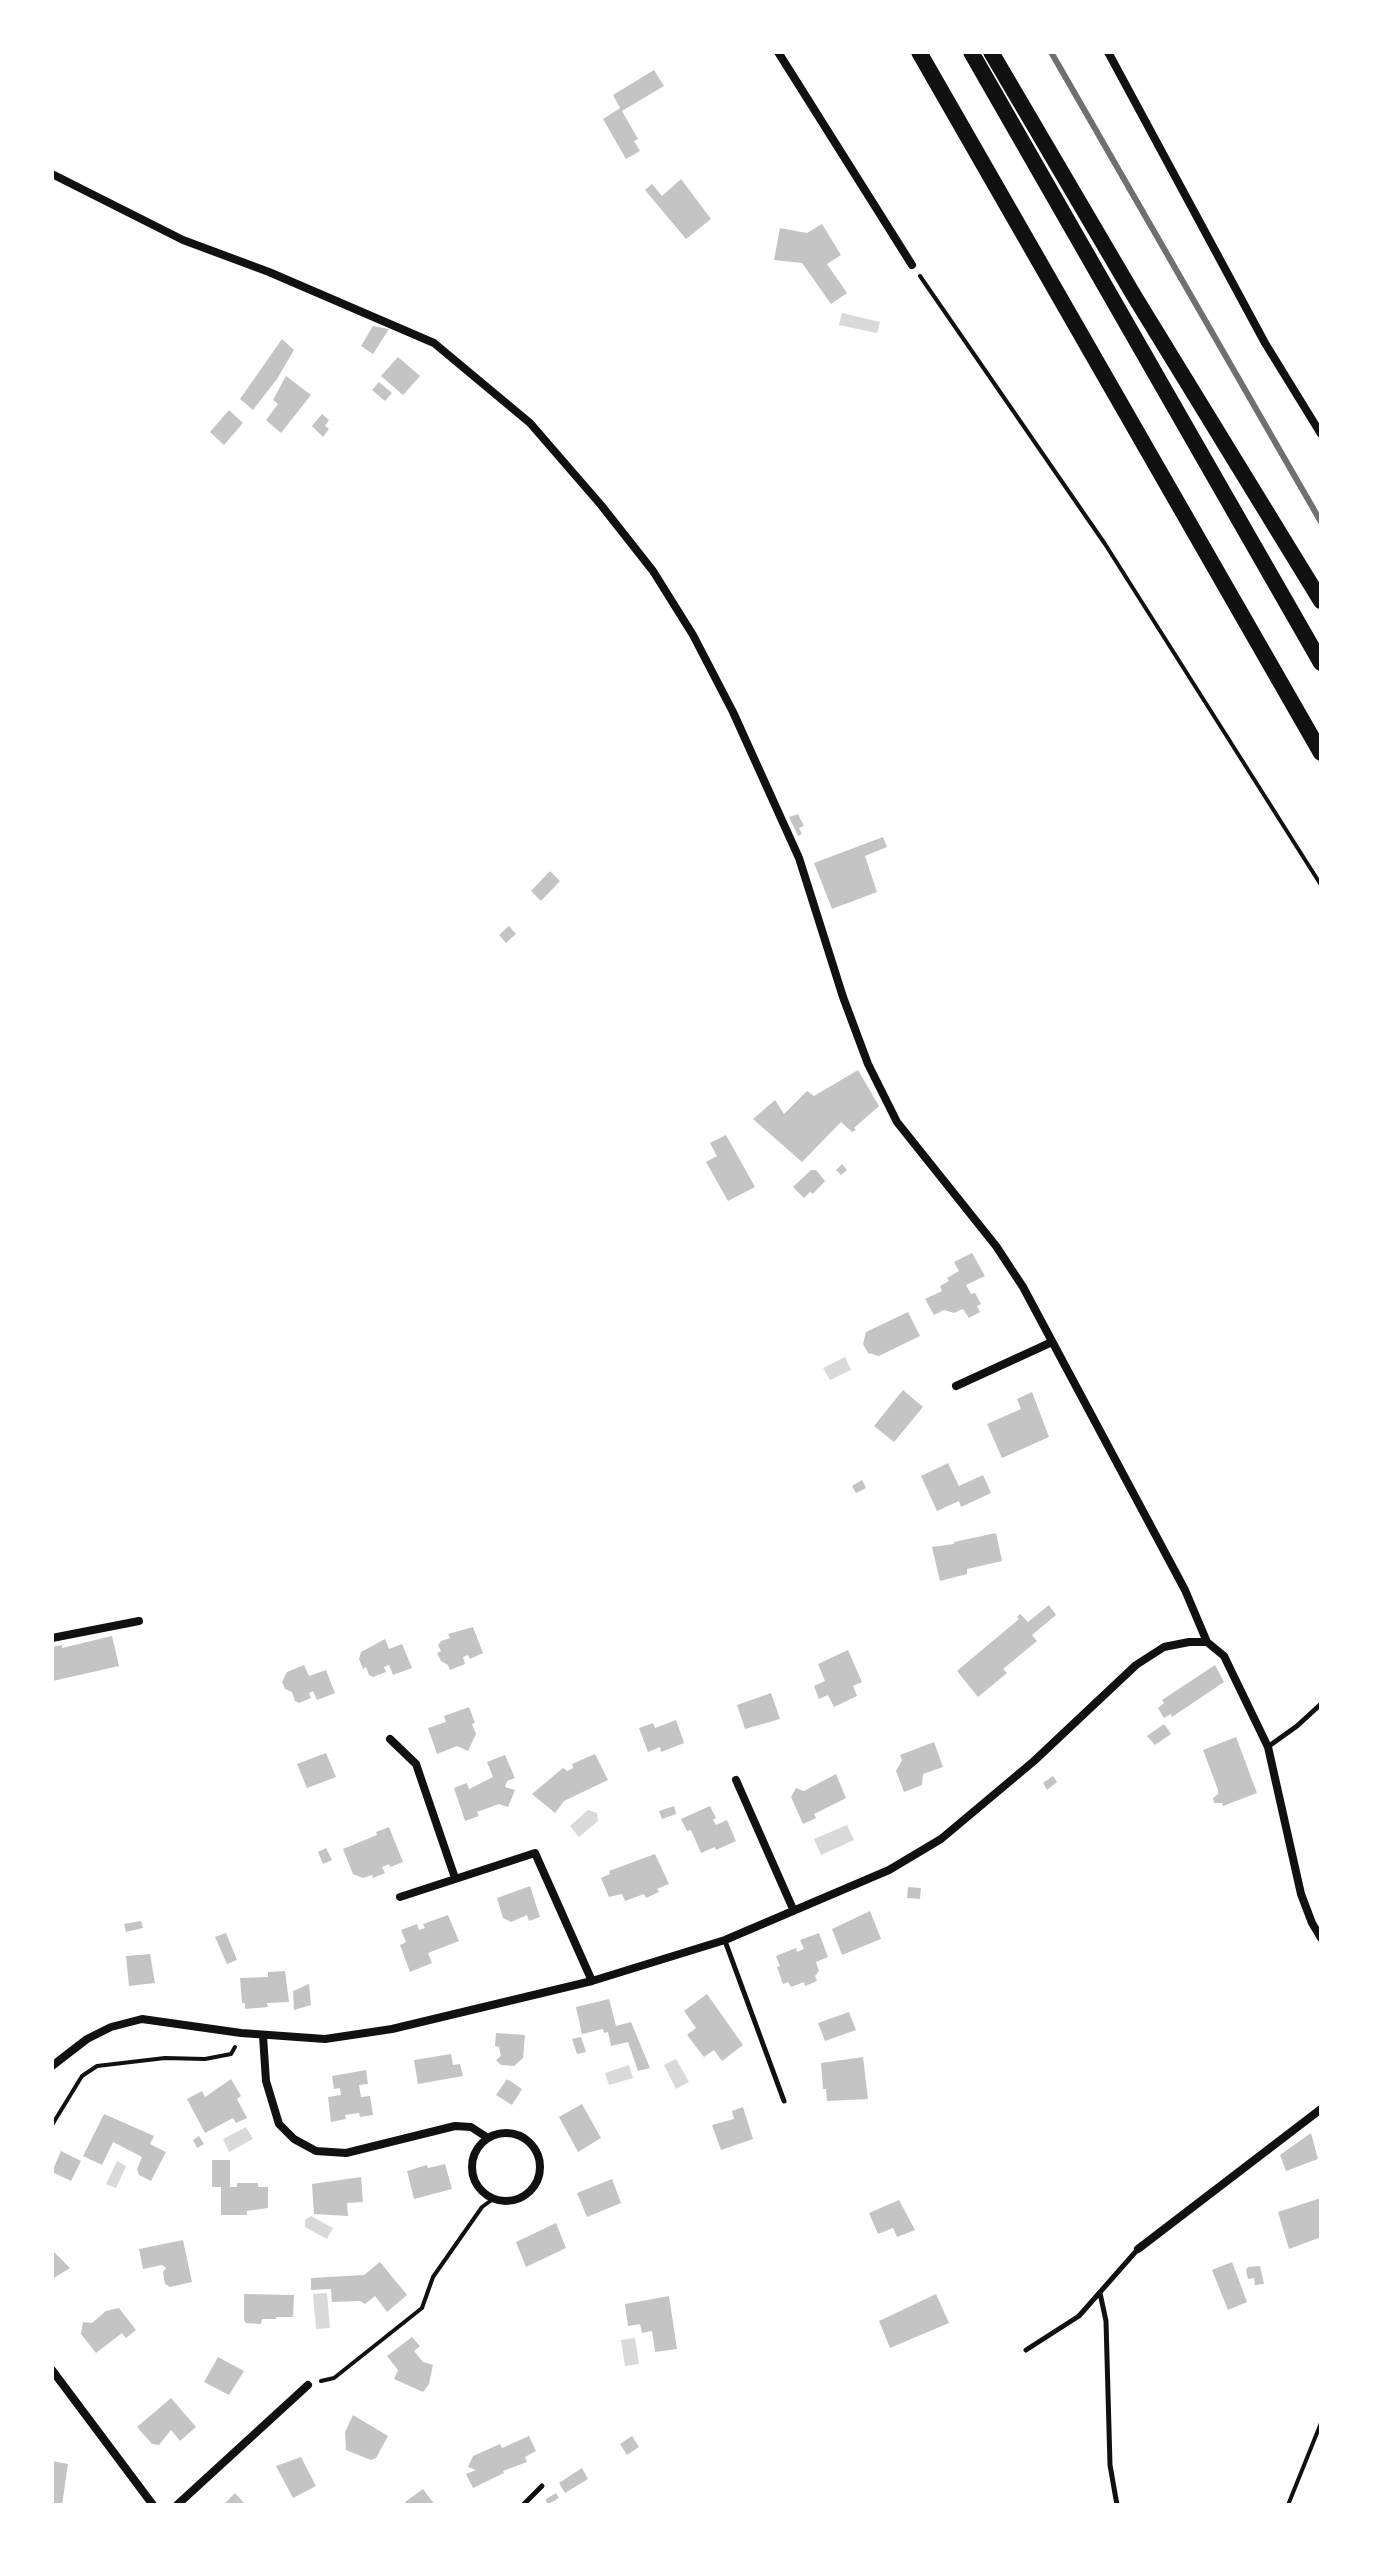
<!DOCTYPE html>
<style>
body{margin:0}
#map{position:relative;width:1373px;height:2557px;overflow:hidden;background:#fff;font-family:"Fira Sans",sans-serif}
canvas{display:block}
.frame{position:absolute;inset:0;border:54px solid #fff;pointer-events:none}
</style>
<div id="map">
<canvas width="1373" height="2557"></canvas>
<div class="frame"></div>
</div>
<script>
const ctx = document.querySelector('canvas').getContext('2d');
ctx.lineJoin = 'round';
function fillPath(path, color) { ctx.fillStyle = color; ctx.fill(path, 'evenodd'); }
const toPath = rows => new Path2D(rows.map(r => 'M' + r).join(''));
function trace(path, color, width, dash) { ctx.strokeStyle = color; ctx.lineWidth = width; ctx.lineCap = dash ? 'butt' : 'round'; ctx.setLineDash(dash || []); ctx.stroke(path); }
fillPath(toPath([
 [842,313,880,322,877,333,839,325],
 [845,1357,851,1370,830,1380,823,1368],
 [588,1810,597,1813,598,1821,579,1837,570,1826],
 [847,1825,854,1840,821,1855,814,1839],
 [676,2059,689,2082,676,2089,664,2065],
 [629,2065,633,2078,609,2085,605,2073],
 [246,2127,253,2139,229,2152,223,2139],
 [117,2161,126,2166,116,2188,106,2184],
 [311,2216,333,2228,327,2239,305,2227,305,2220],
 [327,2293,330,2328,316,2329,313,2294],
 [635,2338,639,2364,625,2366,621,2340]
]), '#d9d9d9');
fillPath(toPath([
 [654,70,664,86,622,111,638,139,634,141,640,151,626,159,603,119,620,108,613,95],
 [681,179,711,219,686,239,645,190,652,184,662,196],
 [822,224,841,255,827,264,847,293,831,304,802,263,774,260,780,228,807,233],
 [373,326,389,329,373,354,361,346],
 [282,339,294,350,277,379,253,410,240,399],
 [398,357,420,376,403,395,381,376],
 [286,376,311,395,281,433,266,420,278,404,273,400],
 [379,382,392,393,385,401,372,390],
 [229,410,243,423,224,445,210,432],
 [322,414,329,420,325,426,329,429,323,437,312,426],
 [798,814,804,826,799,828,802,834,798,836,789,817],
 [883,837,887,847,865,856,877,892,832,909,814,863],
 [550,871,560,881,541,901,531,891],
 [509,926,516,934,506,943,499,935],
 [858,1070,879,1106,854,1128,856,1130,852,1132,841,1122,802,1162,753,1119,775,1100,784,1114,807,1091,814,1096],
 [726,1135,755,1187,728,1201,706,1162,717,1156,710,1143],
 [842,1164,847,1170,841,1175,836,1170],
 [811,1170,816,1170,825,1181,813,1194,810,1192,804,1198,793,1187],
 [972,1253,985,1276,966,1285,971,1294,975,1293,981,1304,977,1306,980,1312,969,1318,963,1309,954,1313,944,1310,934,1315,925,1299,942,1291,940,1286,949,1281,947,1278,959,1271,954,1262],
 [908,1312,920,1336,879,1356,868,1353,863,1344,866,1332],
 [903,1390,923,1407,894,1442,874,1426],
 [1032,1392,1049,1437,1002,1458,987,1424,1021,1409,1017,1399],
 [948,1463,959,1486,983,1475,991,1493,961,1507,959,1501,937,1511,921,1476],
 [862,1480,866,1488,856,1493,852,1486],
 [996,1533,1002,1561,967,1569,967,1574,940,1581,932,1547,954,1544,954,1542],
 [1049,1605,1056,1615,1032,1635,1037,1641,1003,1669,1007,1673,978,1697,957,1671,1019,1619,1017,1617,1020,1614,1028,1622],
 [473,1627,483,1653,470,1659,468,1655,463,1657,465,1664,450,1670,448,1665,441,1661,437,1653,441,1651,438,1645,441,1641,450,1638,448,1634],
 [112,1636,119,1666,53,1681,52,1647,62,1645,62,1648],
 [385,1639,389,1649,402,1644,412,1668,393,1675,389,1665,384,1667,386,1672,373,1677,369,1675,366,1667,363,1669,359,1659,361,1652],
 [848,1650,862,1682,853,1686,857,1696,834,1707,828,1695,819,1699,814,1686,825,1681,818,1664],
 [304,1665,309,1676,326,1670,335,1693,317,1700,313,1691,309,1693,311,1698,299,1703,295,1701,292,1692,285,1689,282,1682,287,1672],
 [1215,1665,1224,1682,1172,1717,1171,1714,1164,1718,1158,1708,1164,1703,1162,1700],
 [771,1693,780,1719,745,1729,737,1705],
 [469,1707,475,1723,472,1724,476,1734,468,1751,457,1746,437,1754,428,1728,446,1722,444,1716],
 [676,1720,684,1743,661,1752,660,1747,648,1752,639,1728,653,1723,655,1728],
 [1164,1724,1171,1734,1155,1745,1147,1736],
 [1236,1737,1257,1793,1223,1806,1222,1803,1214,1803,1213,1798,1218,1794,1218,1790,1203,1750],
 [934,1742,943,1767,923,1774,922,1785,904,1792,896,1771,902,1760,900,1755],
 [326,1753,336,1777,307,1788,297,1764],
 [595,1754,608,1780,564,1801,555,1813,532,1794,563,1768,567,1771,573,1768,572,1764],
 [505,1755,515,1778,507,1781,505,1787,515,1790,508,1807,499,1804,477,1812,479,1816,465,1821,454,1788,467,1783,469,1789,493,1777,487,1762],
 [836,1774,846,1798,814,1814,816,1818,803,1824,791,1797,796,1788,804,1791],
 [1053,1776,1057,1782,1047,1790,1043,1783],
 [674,1806,676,1814,662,1819,659,1811],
 [710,1806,716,1818,713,1820,716,1825,727,1820,736,1841,716,1850,715,1847,701,1853,691,1830,687,1831,681,1819],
 [389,1827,403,1862,390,1867,389,1864,382,1867,385,1873,373,1878,372,1875,363,1878,353,1874,343,1849,377,1835,376,1832],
 [326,1848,332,1860,323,1864,318,1852],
 [655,1854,669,1884,657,1889,659,1892,646,1898,644,1894,625,1901,622,1894,609,1897,601,1878,610,1874,609,1871],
 [530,1886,540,1917,529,1921,527,1915,511,1922,503,1918,497,1898],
 [908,1887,921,1888,920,1899,907,1898],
 [870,1911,881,1939,842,1955,832,1929],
 [448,1915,459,1941,428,1953,432,1963,410,1972,400,1945,406,1942,401,1930,417,1924,419,1930,425,1928,423,1924],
 [141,1921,143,1928,126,1932,124,1924],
 [226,1933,237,1960,227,1964,215,1937],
 [819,1933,828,1957,816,1962,819,1971,815,1976,817,1981,805,1986,804,1982,791,1987,788,1982,783,1984,777,1967,780,1966,776,1956,796,1948,797,1952,804,1949,800,1940],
 [150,1954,155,1983,129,1986,126,1956],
 [285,1971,289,2002,267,2003,268,2007,245,2009,245,2003,242,2003,240,1978,268,1977,268,1972],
 [309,1984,311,2005,294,2010,293,1991],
 [707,1994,743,2045,722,2061,714,2050,704,2057,687,2035,696,2028,684,2011],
 [609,1999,616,2026,631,2022,650,2068,638,2071,628,2042,611,2046,608,2032,604,2033,603,2029,582,2034,576,2007],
 [849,2012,856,2030,825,2041,818,2023],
 [496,2033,525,2035,523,2058,514,2066,501,2065,496,2060,501,2056,499,2047,495,2046],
 [581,2037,586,2052,577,2054,572,2039],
 [451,2054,453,2065,460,2064,463,2076,418,2084,414,2060],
 [863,2057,868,2099,827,2101,826,2089,823,2089,821,2063],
 [366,2070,368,2084,359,2085,361,2097,370,2096,373,2115,360,2117,359,2113,345,2115,346,2119,331,2122,328,2097,341,2095,340,2088,334,2089,332,2076],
 [231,2079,241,2096,237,2099,247,2118,236,2123,233,2118,205,2133,187,2099,202,2091,205,2097],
 [507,2079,522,2089,512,2105,496,2095],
 [582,2104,601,2138,578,2152,559,2117],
 [743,2107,753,2139,721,2150,712,2125,734,2119,732,2111],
 [104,2114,154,2136,150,2144,166,2152,151,2181,139,2175,137,2169,142,2157,113,2142,102,2165,83,2156],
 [1311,2133,1318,2159,1286,2171,1280,2155],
 [199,2136,204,2144,197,2148,193,2140],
 [61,2151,81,2161,71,2181,52,2172],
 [212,2160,230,2160,230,2187,237,2187,237,2183,258,2183,258,2187,268,2187,268,2208,247,2211,247,2215,221,2215,221,2187,212,2187],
 [445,2164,452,2189,414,2199,407,2171,427,2165,428,2168],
 [361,2177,363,2202,347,2203,348,2216,314,2214,312,2184],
 [612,2179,621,2203,587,2217,577,2193],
 [1321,2198,1321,2237,1289,2249,1278,2212],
 [899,2200,915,2230,897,2237,893,2228,878,2234,869,2213],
 [556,2223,566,2248,526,2267,516,2242],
 [183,2240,192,2282,170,2287,165,2284,163,2272,166,2268,162,2265,143,2269,139,2249],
 [52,2250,70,2268,52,2279],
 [380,2262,407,2295,387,2312,375,2296,365,2304,360,2301,332,2302,331,2289,311,2290,311,2278,364,2275],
 [1232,2262,1247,2302,1228,2310,1212,2270],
 [1260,2266,1264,2284,1255,2285,1254,2278,1248,2279,1246,2270,1248,2267],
 [244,2294,294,2295,293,2317,276,2317,276,2319,262,2319,261,2324,246,2323,244,2320],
 [936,2294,949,2323,890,2348,879,2321],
 [669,2296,677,2349,655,2352,652,2331,642,2333,640,2324,628,2326,625,2304],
 [119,2308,136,2330,126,2338,122,2333,96,2353,81,2334,83,2322,92,2323,106,2311],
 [412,2337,420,2346,414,2351,423,2362,433,2365,429,2384,423,2392,394,2379,398,2370,387,2356],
 [218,2357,244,2371,229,2395,204,2382],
 [171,2398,196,2427,180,2441,171,2430,159,2445,152,2444,137,2427],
 [353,2415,388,2436,376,2458,371,2460,346,2450,345,2432],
 [529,2436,536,2451,525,2457,527,2462,503,2471,504,2473,473,2488,466,2474,476,2470,468,2467,473,2456,500,2444,502,2448],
 [632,2436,639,2447,627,2455,620,2444],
 [301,2457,316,2486,293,2498,276,2466],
 [52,2461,68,2464,62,2505,52,2504],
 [582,2468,588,2479,565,2493,559,2483],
 [423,2489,435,2505,408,2505,405,2502],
 [235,2493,246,2505,223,2505],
 [556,2493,559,2498,547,2505,546,2499]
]), '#c4c4c4');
trace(toPath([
 [920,276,1105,544,1321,885],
 [52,2125,82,2076,97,2066,165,2058,205,2059,231,2054,235,2047],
 [321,2381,334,2378,422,2308,433,2277,482,2207,493,2199],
 [1288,2505,1321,2423]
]), '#111', 4);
trace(toPath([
 [1269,1746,1297,1726,1321,1704],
 [725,1941,784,2101],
 [1100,2293,1106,2321,1110,2465,1117,2505],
 [1026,2350,1079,2316,1138,2249],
 [523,2505,542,2486]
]), '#111', 5);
trace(toPath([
 [778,52,912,265],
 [1108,52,1265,343,1321,434],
 [52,174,183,240,269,272,434,343,530,423,601,505,653,571,693,635,733,712,799,858,843,997,868,1064,897,1122,996,1246,1023,1287,1185,1590,1207,1642],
 [956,1386,1052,1342],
 [52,1638,139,1621],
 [390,1739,416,1764,455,1878],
 [736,1780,793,1909],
 [400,1897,535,1853,592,1981],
 [263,2036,266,2081,279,2124,294,2139,316,2151,346,2153,455,2126,471,2127,488,2138],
 [52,2066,87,2039,111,2027,142,2019,241,2033,325,2039,392,2029,592,1981,725,1940,889,1870,941,1839,1034,1761,1136,1665,1164,1647,1189,1642,1207,1642,1224,1656,1268,1747,1301,1894,1312,1923,1321,1938],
 '472 2167a34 34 0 1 1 68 0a34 34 0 1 1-68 0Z',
 [1138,2249,1321,2109],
 [52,2370,153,2505],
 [177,2505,308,2385]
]), '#111', 8);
trace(toPath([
 [919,52,1321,753],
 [971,52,1321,663],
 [991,52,1133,294,1321,601]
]), '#111', 16);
trace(toPath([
 [1051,52,1321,522]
]), '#707070', 6);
</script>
